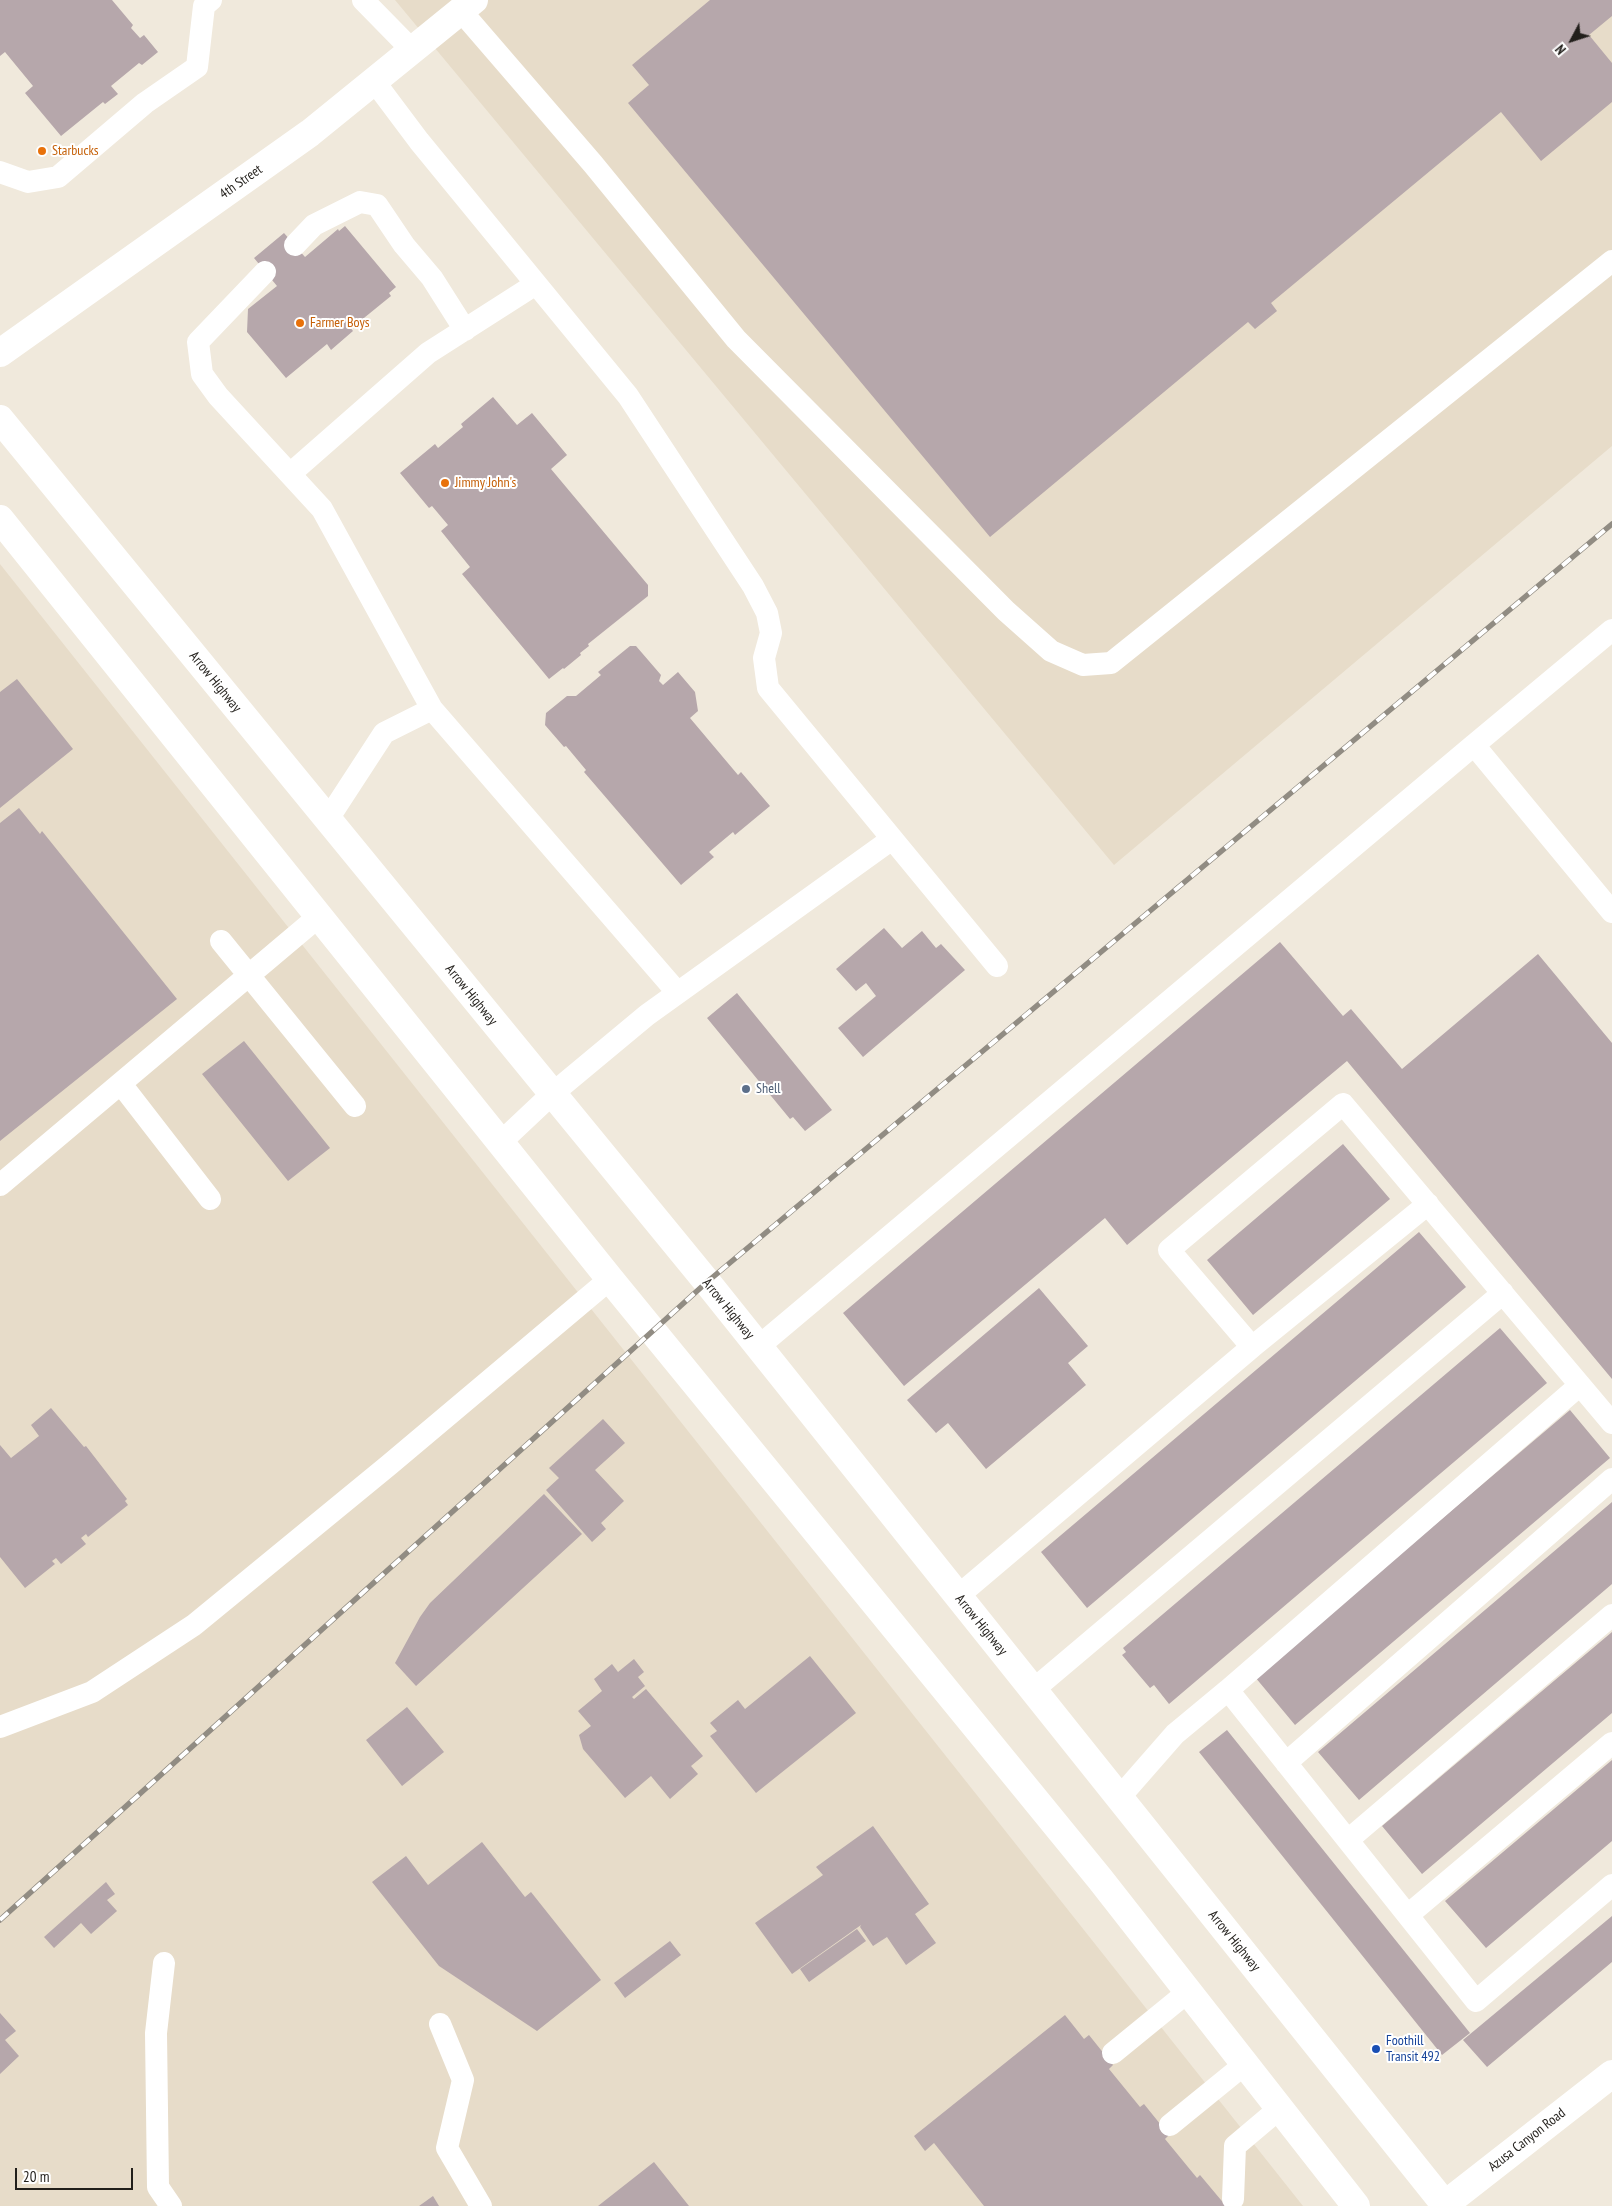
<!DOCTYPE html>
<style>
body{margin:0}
#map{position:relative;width:1612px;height:2206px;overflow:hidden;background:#f0e9dc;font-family:"PT Sans Narrow",sans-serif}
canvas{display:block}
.north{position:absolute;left:1547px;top:15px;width:50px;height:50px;-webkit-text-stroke:4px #fff;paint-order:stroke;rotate:230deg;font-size:14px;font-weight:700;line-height:20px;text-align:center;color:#221f1b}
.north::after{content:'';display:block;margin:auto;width:18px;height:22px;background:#221f1b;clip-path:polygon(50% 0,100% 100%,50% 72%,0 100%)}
.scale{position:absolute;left:15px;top:2168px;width:118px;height:22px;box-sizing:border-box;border:2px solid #221f1b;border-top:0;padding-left:6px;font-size:15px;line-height:18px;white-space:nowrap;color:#221f1b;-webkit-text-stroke:4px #fff;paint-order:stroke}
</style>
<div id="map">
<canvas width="1612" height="2206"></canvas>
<div class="north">N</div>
<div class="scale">20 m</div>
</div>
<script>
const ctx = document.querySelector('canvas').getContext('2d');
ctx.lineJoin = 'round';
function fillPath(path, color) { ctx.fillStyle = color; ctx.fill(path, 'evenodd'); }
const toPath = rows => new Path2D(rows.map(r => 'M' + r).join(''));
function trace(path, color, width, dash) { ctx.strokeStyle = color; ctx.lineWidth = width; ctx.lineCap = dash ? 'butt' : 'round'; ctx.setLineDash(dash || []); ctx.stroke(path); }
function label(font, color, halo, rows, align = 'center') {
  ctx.font = font + ' "PT Sans Narrow",sans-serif'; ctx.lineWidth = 4; ctx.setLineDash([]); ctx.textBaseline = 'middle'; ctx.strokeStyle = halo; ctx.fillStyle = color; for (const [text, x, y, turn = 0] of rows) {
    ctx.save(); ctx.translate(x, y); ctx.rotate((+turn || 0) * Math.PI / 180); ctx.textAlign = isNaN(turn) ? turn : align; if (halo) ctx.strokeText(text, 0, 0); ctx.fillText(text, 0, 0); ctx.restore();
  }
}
fillPath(toPath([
 [395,0,1612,0,1612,446,1114,865],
 [0,564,1303,2206,0,2206]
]), '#e7dcc9');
fillPath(toPath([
 [0,0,112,0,133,25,131,28,140,38,144,35,158,52,142,65,139,63,111,86,118,94,105,104,103,102,61,136,25,93,33,86,5,52,0,56],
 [710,0,1612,0,1612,16,1589,35,1612,63,1612,102,1541,161,1501,112,1271,303,1277,311,1255,329,1248,322,990,537,628,103,649,85,632,65],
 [345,226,396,287,389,293,391,296,359,322,357,321,350,327,353,331,331,350,327,344,286,378,247,332,248,309,277,286,254,258,284,233,305,257,338,229,339,231],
 [493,397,517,425,532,413,567,455,551,469,648,585,648,596,588,644,589,646,580,653,581,655,564,669,563,668,549,679,462,574,470,567,441,531,448,525,432,506,429,508,400,473,435,444,438,448,463,427,461,424],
 [630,646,636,646,661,675,659,681,663,685,678,672,695,692,698,711,690,718,738,775,741,772,770,806,735,835,733,832,709,852,714,857,681,885,584,772,586,770,566,746,564,747,545,725,546,713,567,696,576,696,601,675,598,672],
 [17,679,73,749,0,808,0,692],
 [19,808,40,834,42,831,177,999,0,1141,0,823],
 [884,928,902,948,922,931,936,948,941,944,965,970,863,1057,838,1028,876,996,866,983,856,991,836,969],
 [1280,942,1343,1016,1351,1009,1402,1069,1538,954,1612,1043,1612,1379,1347,1061,1127,1245,1105,1218,904,1386,843,1313],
 [737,993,832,1110,805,1131,793,1117,790,1119,707,1018],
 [244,1041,330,1148,288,1181,202,1074],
 [1343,1144,1390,1199,1253,1315,1207,1260],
 [1419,1232,1466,1287,1087,1608,1041,1552],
 [1039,1288,1088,1346,1068,1363,1086,1385,986,1469,948,1423,936,1433,907,1400],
 [1500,1328,1547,1383,1169,1704,1154,1685,1150,1688,1122,1655,1126,1652,1123,1648],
 [51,1408,84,1447,86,1446,127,1499,125,1501,128,1505,88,1537,86,1534,81,1538,86,1544,61,1564,56,1558,52,1561,55,1564,25,1588,0,1557,0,1445,11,1458,39,1436,31,1425],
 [1570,1410,1610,1458,1295,1725,1255,1677],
 [603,1419,625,1443,595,1470,624,1501,601,1523,606,1529,592,1542,546,1490,559,1478,549,1468],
 [544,1494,582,1534,416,1686,395,1663,420,1617,430,1603],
 [1612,1502,1612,1584,1359,1800,1318,1752],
 [1612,1632,1612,1713,1422,1874,1382,1826],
 [810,1656,856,1713,756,1793,710,1736,717,1731,710,1723,738,1700,745,1709],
 [634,1659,644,1672,638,1677,645,1686,632,1697,634,1699,646,1689,703,1756,691,1766,698,1774,670,1799,651,1776,625,1798,583,1749,579,1735,591,1726,578,1711,602,1691,594,1679,612,1664,618,1672],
 [407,1707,444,1752,402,1786,366,1740],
 [1227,1730,1470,2033,1442,2055,1199,1752],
 [1612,1760,1612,1841,1486,1948,1445,1901],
 [873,1826,929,1904,915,1914,936,1943,906,1965,887,1937,873,1946,860,1927,861,1925,792,1974,755,1923,823,1875,816,1867],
 [482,1842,525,1897,531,1892,601,1980,537,2031,439,1966,372,1882,406,1856,428,1885],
 [106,1882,115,1894,107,1900,117,1911,91,1934,81,1923,54,1948,44,1937],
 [1612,1916,1612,1962,1487,2067,1463,2040],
 [857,1929,866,1941,809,1982,800,1969],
 [670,1941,681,1955,625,1998,614,1983],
 [0,2013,16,2031,5,2040,19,2056,0,2074],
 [1065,2015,1084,2039,1089,2035,1113,2065,1109,2069,1140,2107,1144,2104,1169,2135,1165,2139,1197,2178,1200,2175,1226,2206,984,2206,934,2143,925,2151,914,2136],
 [654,2162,689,2206,598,2206],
 [433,2196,439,2206,419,2206]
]), '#b6a7ab');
trace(toPath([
 [363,0,412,50],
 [461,11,593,164,736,339,1006,611,1051,651,1083,665,1111,663,1612,261],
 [374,81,419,141,628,396,753,586,767,613,771,633,764,658,768,688,997,966],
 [0,172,28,182,58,177,145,103,197,67,204,6,211,0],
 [295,245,314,225,360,202,377,205,404,245,432,278,465,330],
 [265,272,198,342,202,374,218,396,322,509,432,709,677,992],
 [290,474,428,353,536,284],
 [1474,745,1612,630],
 [328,819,384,733,432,709],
 [221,941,355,1106],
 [121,1084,210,1199],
 [501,1142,552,1094,647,1015,892,839],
 [0,1185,318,917],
 [758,1347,1474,745,1612,912],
 [1252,1347,1428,1204],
 [958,1596,1252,1347,1169,1250,1343,1104,1612,1423],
 [1033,1690,1503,1293],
 [1228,1690,1580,1385],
 [0,1727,92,1692,194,1625,389,1465,610,1279],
 [1286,1763,1612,1479],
 [1119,1798,1175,1734,1228,1690,1476,2001,1612,1885],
 [1348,1840,1612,1615],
 [1408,1915,1612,1743],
 [164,1963,156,2033,158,2187,171,2206],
 [440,2024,463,2080,447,2148,481,2206],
 [1113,2053,1189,1991],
 [1170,2125,1245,2064],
 [1233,2199,1235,2146,1280,2108]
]), '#fff', 22);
trace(toPath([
 [0,353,310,133,474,0]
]), '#fff', 28);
trace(toPath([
 [1443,2206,1612,2074]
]), '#fff', 28);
trace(toPath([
 [0,419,707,1282,1446,2206],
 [0,519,610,1279,1100,1879,1356,2206]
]), '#fff', 28);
const rail = toPath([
 [0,1920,707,1282,1612,524]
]);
trace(rail, '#918c83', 5.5);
trace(rail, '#fff', 4, [11]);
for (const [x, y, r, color] of [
 [42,151,5,"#e8710a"],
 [300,323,5,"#e8710a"],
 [445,483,5,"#e8710a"],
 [746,1089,5,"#5c6f8a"],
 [1376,2049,5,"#1a4fb4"]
]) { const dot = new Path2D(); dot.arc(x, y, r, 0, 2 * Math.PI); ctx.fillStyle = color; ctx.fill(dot); trace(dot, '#fff', 2); }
label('14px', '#c56008', '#fff', [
 ["Starbucks",52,151],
 ["Farmer Boys",310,323],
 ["Jimmy John's",455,483]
], 'left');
label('14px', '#221f1b', '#fff', [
 ["4th Street",241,182,-35],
 ["Arrow Highway",215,682,51],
 ["Arrow Highway",471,995,51],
 ["Arrow Highway",728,1309,51],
 ["Arrow Highway",981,1625,51],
 ["Arrow Highway",1234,1941,51],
 ["Azusa Canyon Road",1527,2140,-38]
]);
label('14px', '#4e5e75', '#fff', [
 ["Shell",756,1089]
], 'left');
label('14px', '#164399', '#fff', [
 ["Foothill",1386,2041],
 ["Transit 492",1386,2057]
], 'left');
</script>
